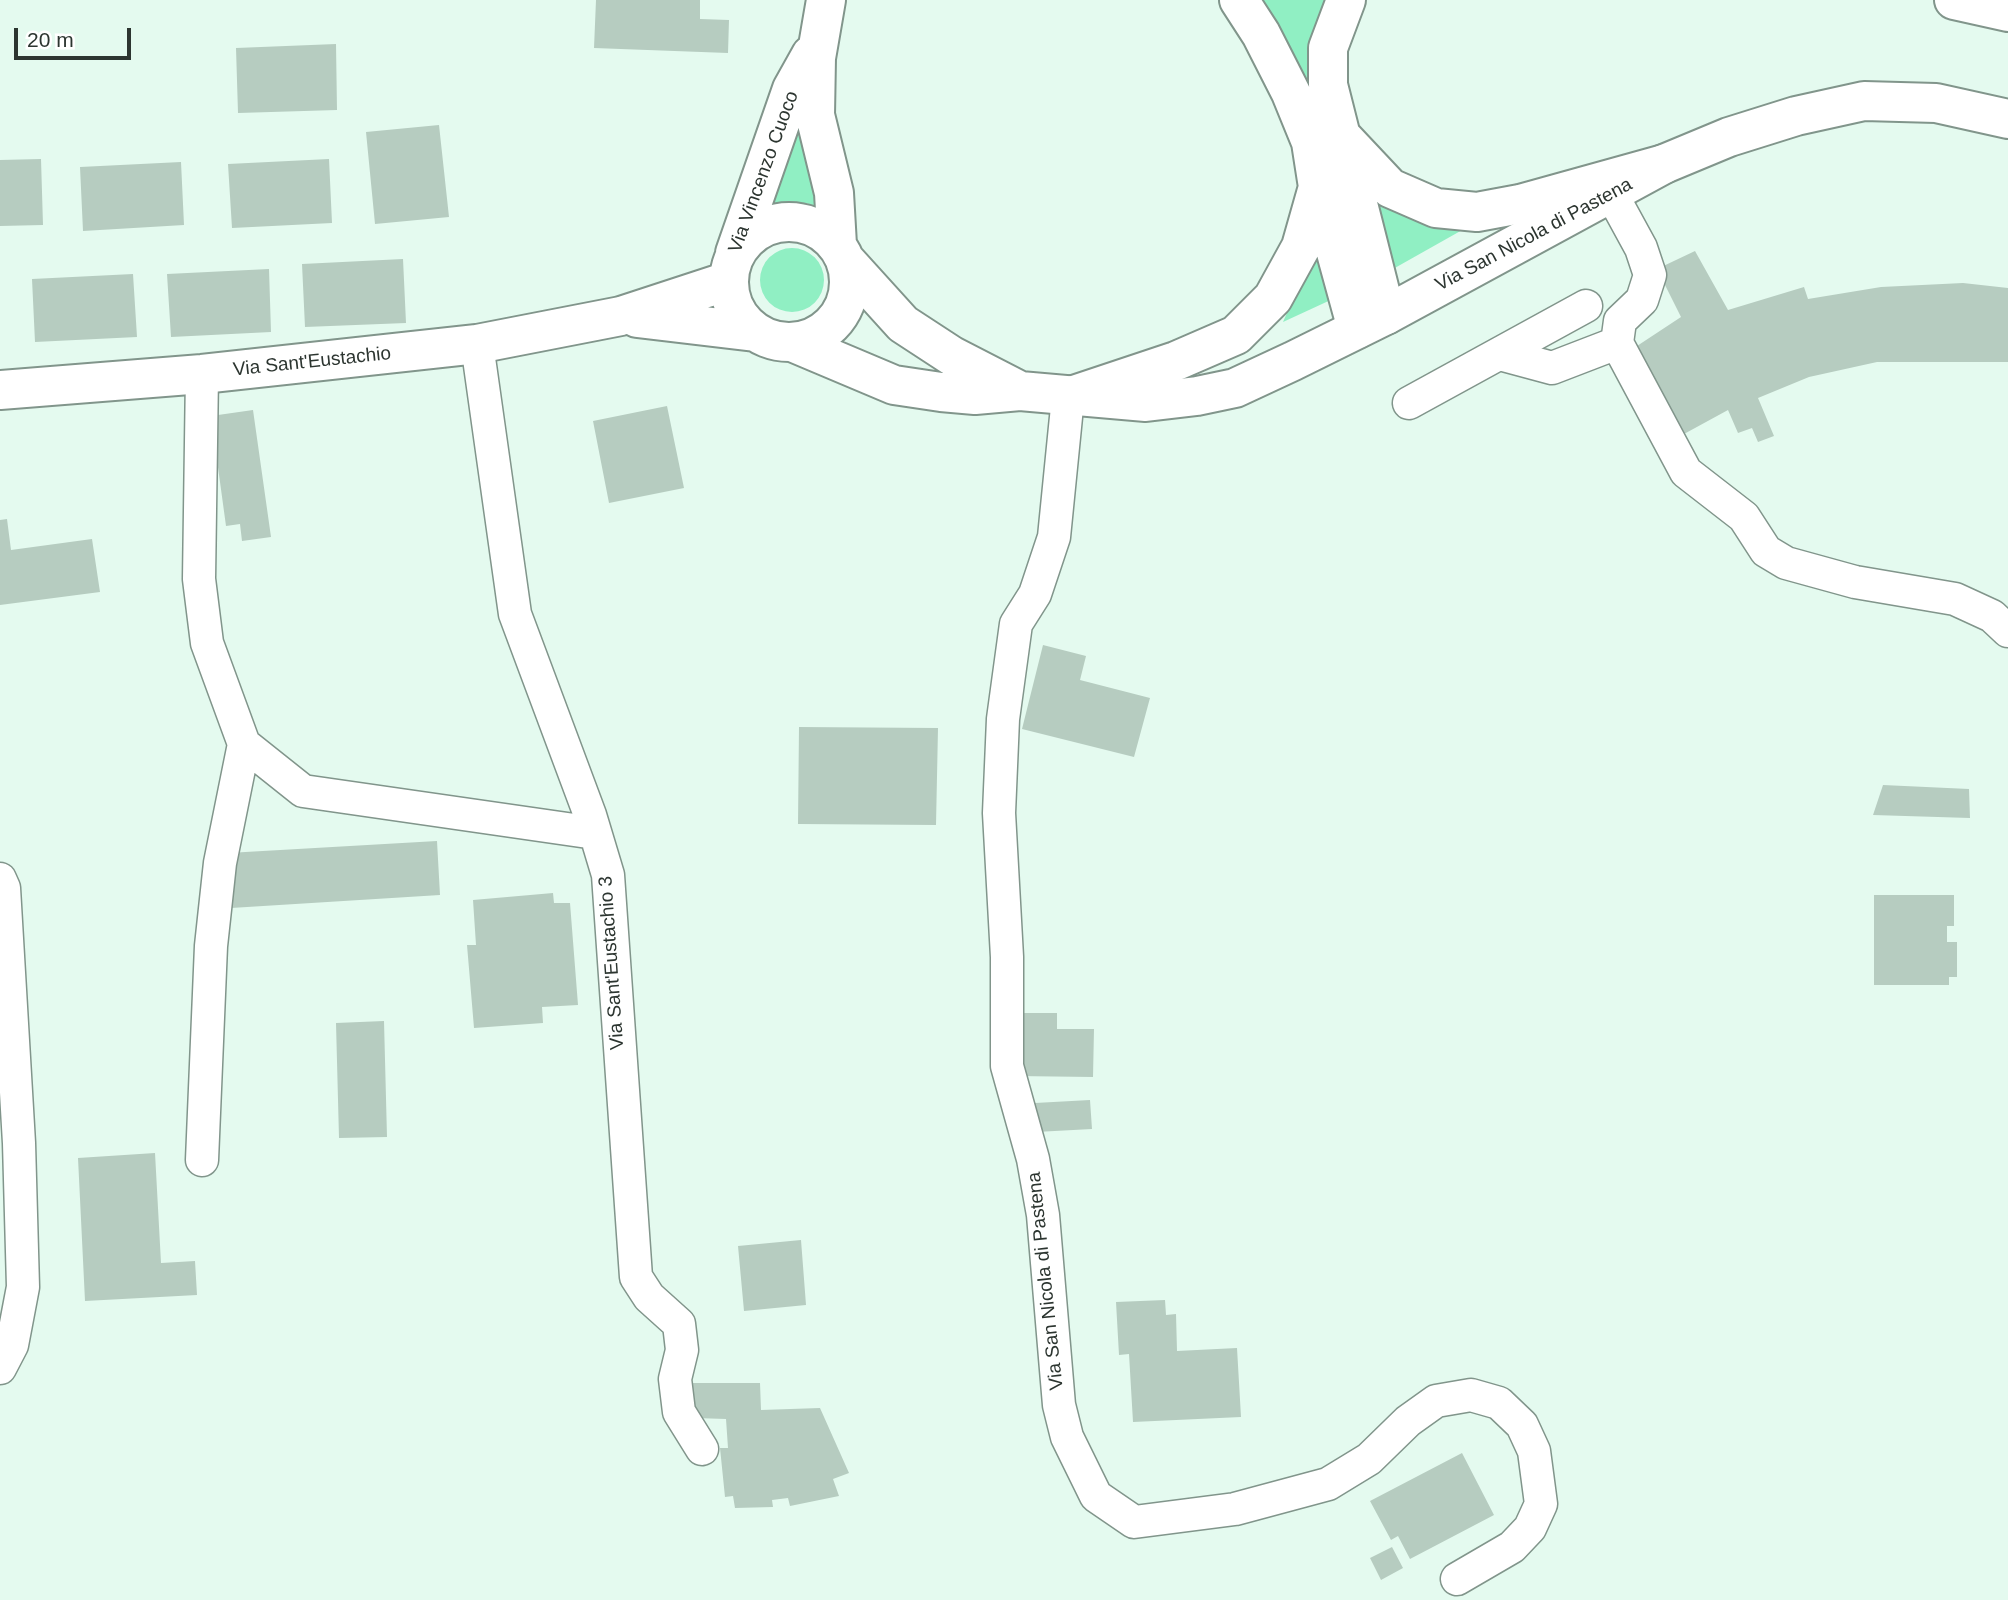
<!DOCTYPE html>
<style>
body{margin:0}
#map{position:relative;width:2008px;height:1600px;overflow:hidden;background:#e4faef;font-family:Arial,sans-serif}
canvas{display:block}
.scale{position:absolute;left:14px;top:28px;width:117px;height:32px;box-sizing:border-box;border:4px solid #2c3530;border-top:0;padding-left:9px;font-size:21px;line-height:24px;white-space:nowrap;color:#2c3530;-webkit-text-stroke:5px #fff;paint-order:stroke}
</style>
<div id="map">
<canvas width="2008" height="1600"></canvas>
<div class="scale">20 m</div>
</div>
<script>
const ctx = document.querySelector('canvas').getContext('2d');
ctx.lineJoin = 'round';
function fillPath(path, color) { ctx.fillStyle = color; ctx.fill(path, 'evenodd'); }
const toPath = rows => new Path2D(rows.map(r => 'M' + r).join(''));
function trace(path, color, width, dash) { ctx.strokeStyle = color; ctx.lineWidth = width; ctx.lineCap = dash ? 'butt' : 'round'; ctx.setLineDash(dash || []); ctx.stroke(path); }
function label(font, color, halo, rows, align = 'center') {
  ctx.font = font + ' Arial,sans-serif'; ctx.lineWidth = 6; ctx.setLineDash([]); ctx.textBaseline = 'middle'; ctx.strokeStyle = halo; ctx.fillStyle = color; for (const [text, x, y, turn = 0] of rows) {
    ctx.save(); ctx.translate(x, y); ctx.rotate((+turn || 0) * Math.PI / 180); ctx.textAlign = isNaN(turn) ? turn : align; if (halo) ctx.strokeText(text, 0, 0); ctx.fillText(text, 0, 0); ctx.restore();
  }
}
fillPath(toPath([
 [1259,0,1329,0,1363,271],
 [803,121,820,208,806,203,771,203],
 [1371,188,1464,229,1393,269],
 [1318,242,1335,298,1283,322,1301,281],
 '760 280a32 32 0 1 1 64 0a32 32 0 1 1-64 0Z'
]), '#90efc3');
fillPath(toPath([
 [596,0,700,0,700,19,729,20,728,53,594,48],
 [336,44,337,110,238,113,236,48],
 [439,125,449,217,375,224,366,132],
 [41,159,43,225,0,226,0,160],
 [329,159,332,223,232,228,228,164],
 [181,162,184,225,83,231,80,167],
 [1695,251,1728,310,1804,287,1808,299,1881,287,1963,283,2008,288,2008,362,1877,362,1809,377,1758,398,1774,436,1758,442,1752,428,1738,433,1728,410,1684,434,1637,346,1681,317,1657,269],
 [403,259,406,323,305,327,302,264],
 [269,269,271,332,171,337,167,274],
 [133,274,137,337,35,342,32,279],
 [667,406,684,488,609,503,593,421],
 [253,410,271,537,242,541,240,524,226,526,211,416],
 [7,519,11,550,92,539,100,592,0,605,0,520],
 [1043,645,1086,656,1080,680,1150,698,1134,757,1022,729],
 [799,727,938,728,936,825,798,824],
 [1883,785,1969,789,1970,818,1873,815],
 [437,841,440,895,231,908,228,853],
 [553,893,554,903,570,903,578,1005,542,1007,543,1023,474,1028,467,945,476,945,473,900],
 [1874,895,1954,895,1954,926,1947,926,1947,942,1957,942,1957,977,1949,977,1949,985,1874,985],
 [1015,1013,1057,1013,1057,1029,1094,1029,1093,1077,1015,1076],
 [384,1021,387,1137,339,1138,336,1023],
 [1090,1100,1092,1129,1036,1132,1035,1103],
 [155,1153,161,1263,195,1261,197,1295,85,1301,78,1158],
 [801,1240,806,1305,744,1311,738,1246],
 [1165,1300,1166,1315,1176,1314,1177,1351,1237,1348,1241,1417,1133,1422,1129,1354,1119,1355,1116,1302],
 [690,1383,760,1383,761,1410,820,1408,849,1473,833,1479,839,1496,790,1506,788,1498,772,1500,773,1507,735,1508,733,1496,725,1497,720,1448,728,1448,726,1419,695,1418],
 [1462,1453,1494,1515,1410,1559,1398,1536,1391,1540,1370,1501],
 [1392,1547,1403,1568,1381,1580,1370,1558]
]), '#b6ccc0');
const minor = toPath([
 [1611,193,1641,248,1650,275,1642,300,1620,321,1617,343,1686,472,1744,517,1766,551,1786,563,1855,582,1955,599,1992,616,2008,631],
 [477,344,515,614,590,815,608,875,636,1277,649,1297,679,1324,682,1350,675,1379,679,1412,702,1449],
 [1500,354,1552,368,1617,343],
 [202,374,199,579,207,643,244,744,303,791,595,833],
 [1068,397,1054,537,1035,594,1016,624,1003,719,999,813,1007,957,1007,1066,1033,1159,1043,1215,1059,1405,1067,1437,1096,1496,1134,1522,1235,1509,1328,1484,1369,1459,1408,1421,1436,1401,1471,1395,1499,1403,1522,1425,1534,1451,1541,1504,1530,1528,1512,1547,1457,1579],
 [1409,403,1586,306],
 [0,879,4,888,19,1143,23,1287,12,1345,0,1368],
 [202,1160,211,946,220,863,244,744]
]);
const tertiary = toPath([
 [826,0,816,58,815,115,834,193,837,245],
 '729 282a60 60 0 1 1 120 0a60 60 0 1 1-120 0Z',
 [735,253,792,89,811,55],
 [845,260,903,324,952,356,1020,391],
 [637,318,755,332],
 [792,342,894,385,941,392,975,395,1020,391,1146,402,1197,396,1235,388,1293,361,1386,315,1664,164,1729,137,1796,116,1864,101,1936,103,2008,119],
 [0,390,202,374,477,344,621,316,728,281]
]);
const trunk = toPath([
 [1239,0,1261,34,1291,93,1311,142,1318,187,1357,329],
 [1346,0,1328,48,1328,85,1386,315],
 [1954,0,2008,12],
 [1342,137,1390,188,1436,208,1477,212,1520,204,1664,164],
 [1068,397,1176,361,1236,335,1273,298,1301,247,1318,187]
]);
trace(minor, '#81958b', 35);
trace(tertiary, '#81958b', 42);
trace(trunk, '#81958b', 42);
trace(minor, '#fff', 32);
trace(tertiary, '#fff', 38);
trace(trunk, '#fff', 38);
label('19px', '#2c3530', '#fff', [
 ["Via Vincenzo Cuoco",764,172,-70],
 ["Via San Nicola di Pastena",1534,235,-28],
 ["Via Sant'Eustachio",312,362,-6],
 ["Via Sant'Eustachio 3",612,963,-94],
 ["Via San Nicola di Pastena",1046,1281,-96]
]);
</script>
